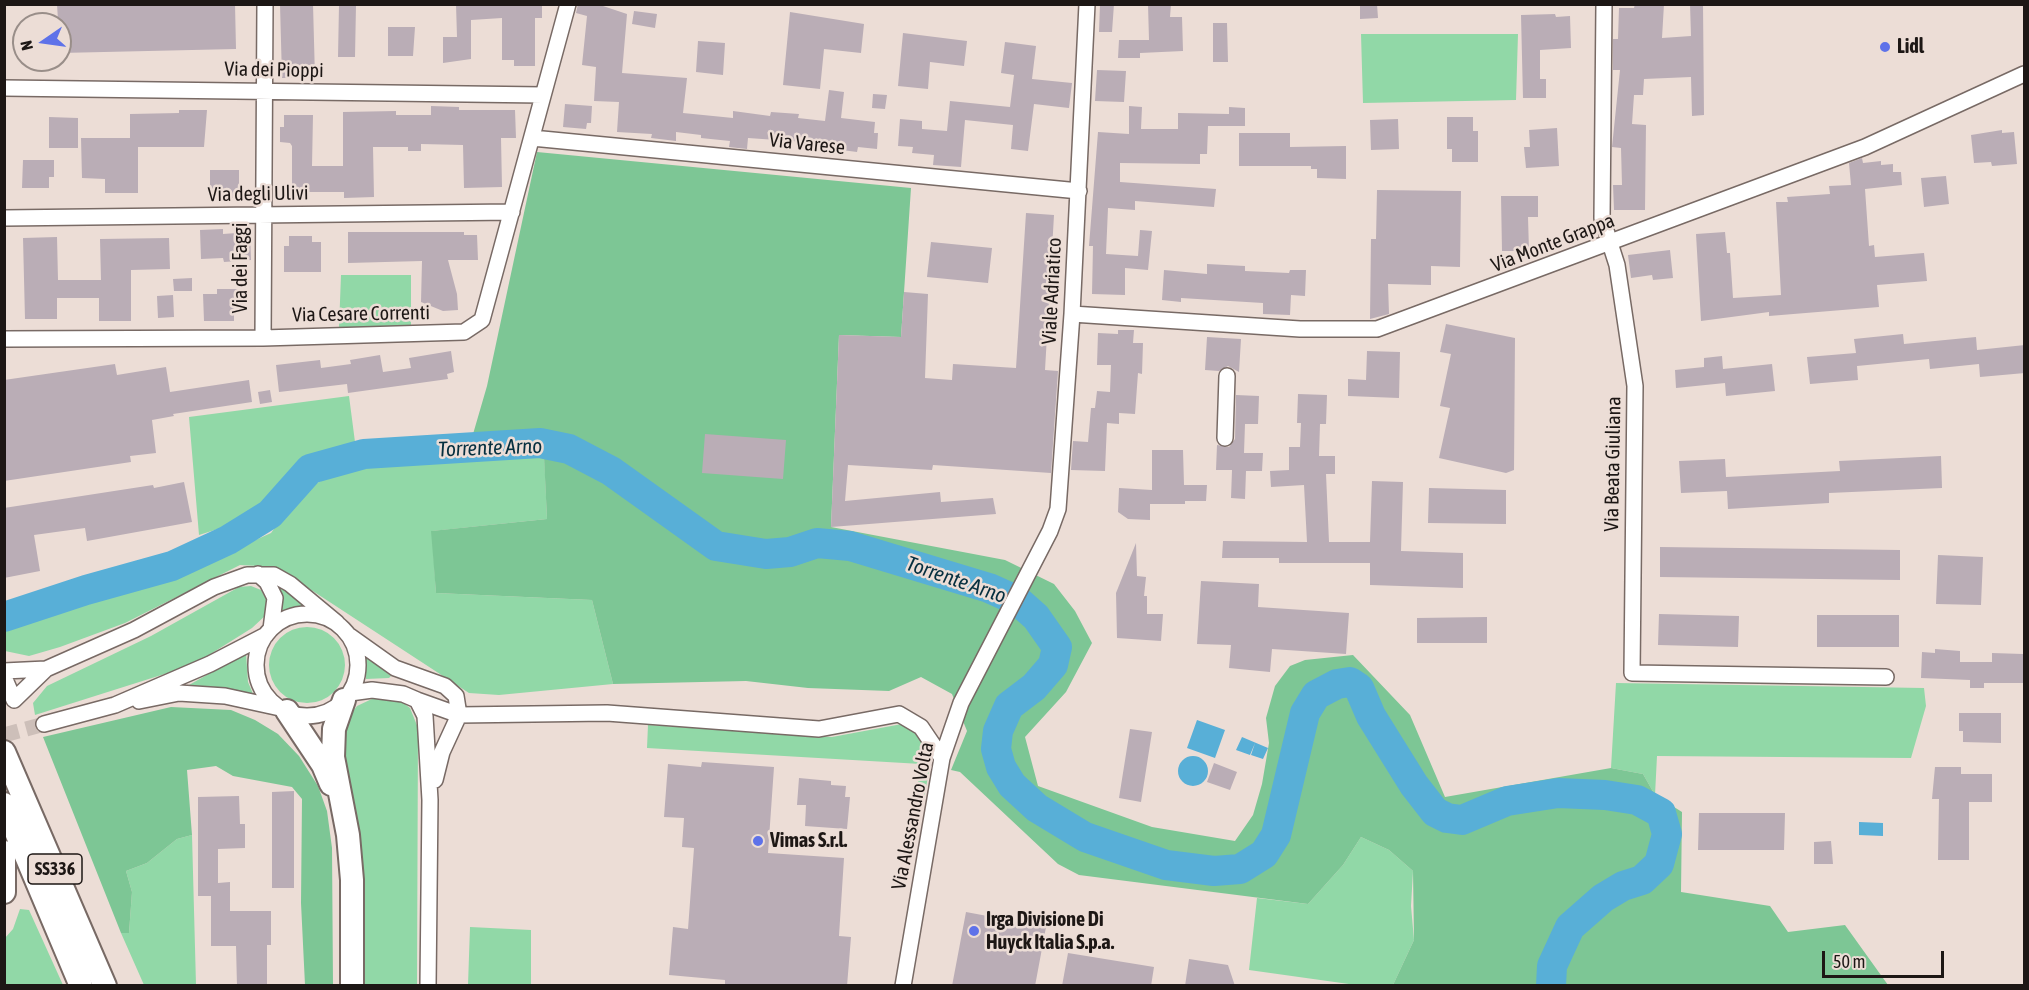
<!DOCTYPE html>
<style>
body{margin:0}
#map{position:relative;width:2029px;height:990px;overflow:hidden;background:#ecddd6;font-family:"Asap Condensed",sans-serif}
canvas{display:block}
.frame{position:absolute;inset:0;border:6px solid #1d1715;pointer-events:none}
.north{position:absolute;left:12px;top:12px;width:60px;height:60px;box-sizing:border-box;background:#ecddd6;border:2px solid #998e89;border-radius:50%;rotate:257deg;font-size:16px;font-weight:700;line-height:24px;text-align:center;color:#1d1715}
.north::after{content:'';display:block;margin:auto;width:21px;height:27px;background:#5e72e9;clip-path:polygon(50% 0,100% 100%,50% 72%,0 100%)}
.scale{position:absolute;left:1822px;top:951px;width:122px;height:27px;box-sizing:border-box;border:3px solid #1d1715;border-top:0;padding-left:8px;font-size:18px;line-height:21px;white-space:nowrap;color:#1d1715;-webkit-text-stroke:4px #ecddd6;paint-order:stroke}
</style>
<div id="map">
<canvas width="2029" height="990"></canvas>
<div class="frame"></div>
<div class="north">N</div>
<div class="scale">50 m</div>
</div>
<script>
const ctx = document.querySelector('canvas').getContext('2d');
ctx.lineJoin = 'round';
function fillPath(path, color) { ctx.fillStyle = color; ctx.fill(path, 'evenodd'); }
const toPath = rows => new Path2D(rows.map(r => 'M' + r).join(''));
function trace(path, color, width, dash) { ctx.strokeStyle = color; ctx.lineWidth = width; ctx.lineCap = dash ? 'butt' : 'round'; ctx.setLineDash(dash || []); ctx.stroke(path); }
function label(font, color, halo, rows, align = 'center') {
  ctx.font = font + ' "Asap Condensed",sans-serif'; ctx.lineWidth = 5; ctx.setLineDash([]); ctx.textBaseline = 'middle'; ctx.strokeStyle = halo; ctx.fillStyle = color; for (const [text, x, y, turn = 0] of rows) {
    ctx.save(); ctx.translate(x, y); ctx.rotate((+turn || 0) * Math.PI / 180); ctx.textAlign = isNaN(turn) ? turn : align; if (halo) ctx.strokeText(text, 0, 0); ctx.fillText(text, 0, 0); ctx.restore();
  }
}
fillPath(toPath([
 [1361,34,1518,34,1516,100,1363,103],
 [341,275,411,275,411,328,339,328],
 [349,396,355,442,300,463,263,510,240,522,199,535,189,417],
 [544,452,547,519,432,531,436,593,592,600,613,684,499,695,469,693,276,567,240,565,125,623,60,647,29,656,5,651,4,631,218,557,271,533,301,492,326,478,374,461],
 [278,585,307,606,281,611],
 [251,586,261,590,267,601,267,614,252,628,193,665,35,715,33,703,47,686,151,636,239,587],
 '269 665a38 38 0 1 1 76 0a38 38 0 1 1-76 0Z',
 [246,653,248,682,256,701,190,688,189,685],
 [366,656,391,676,389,678,366,679],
 [1616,683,1924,688,1926,706,1911,758,1657,756,1655,795,1643,774,1611,768],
 [374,698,398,699,410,708,418,728,417,985,360,985,340,747,344,723,357,706],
 [902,724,914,730,926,750,930,766,923,803,914,806,921,764,647,748,648,725,832,737],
 [192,835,196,985,144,985,121,933,129,933,132,892,126,871,147,863,177,839],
 [1361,837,1389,850,1413,871,1411,906,1414,940,1393,985,1356,985,1249,970,1257,898,1308,904,1343,865],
 [20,909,29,910,63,985,5,985,5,938,13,929],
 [470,927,531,930,531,985,468,985]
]), '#91d8a7');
fillPath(toPath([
 [537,152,911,188,901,337,839,335,831,527,1005,560,1054,584,1075,611,1092,643,1066,692,1025,737,1038,786,1152,827,1235,841,1253,815,1262,784,1269,743,1266,718,1275,686,1290,666,1305,660,1353,655,1410,715,1445,797,1611,768,1643,774,1655,795,1682,812,1681,892,1770,906,1788,932,1845,925,1888,985,1393,985,1414,940,1413,871,1389,850,1361,837,1343,865,1308,904,1079,875,1058,864,960,772,951,770,967,731,952,694,921,677,889,691,808,688,746,681,613,684,592,600,436,593,431,531,547,519,543,436,471,441,487,386],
 [171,707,231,710,255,720,278,734,299,756,318,786,327,811,332,848,333,985,305,985,301,903,302,799,292,787,233,776,216,766,187,770,192,835,177,839,147,863,126,871,132,892,129,933,121,933,43,737]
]), '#7dc695');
fillPath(toPath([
 [1197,720,1225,730,1215,758,1187,748],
 [1242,737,1268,748,1263,759,1251,755,1255,743,1250,755,1236,750],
 '1178 771a15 15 0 1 1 30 0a15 15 0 1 1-30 0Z',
 [1859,822,1883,823,1883,836,1859,835]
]), '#58afd7');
trace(toPath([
 [4,617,86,590,172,566,228,540,270,514,310,469,364,454,540,443,569,449,611,471,716,546,766,554,790,552,817,543,850,546,989,588,1018,601,1036,617,1057,647,1053,665,1034,687,1009,706,998,731,996,749,1001,767,1012,785,1037,808,1085,837,1166,865,1214,871,1240,869,1264,854,1276,835,1305,713,1316,695,1337,684,1350,682,1359,688,1371,716,1414,785,1435,812,1447,818,1462,820,1507,801,1558,793,1605,795,1637,800,1661,813,1667,834,1659,864,1642,880,1623,886,1603,898,1570,927,1552,966,1551,986]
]), '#58afd7', 30);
fillPath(toPath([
 [57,4,235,4,236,49,60,53],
 [280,4,313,4,315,78,282,78],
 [456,4,542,4,542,18,535,18,535,66,514,66,514,60,502,60,502,18,471,20,471,59,443,63,443,37,457,37],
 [578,4,597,4,627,14,622,73,687,78,683,113,733,118,733,111,770,116,771,112,799,114,798,118,825,121,829,90,844,92,841,118,875,122,874,133,878,133,877,149,858,147,857,152,804,145,805,142,748,138,747,149,729,147,730,141,701,138,701,135,676,132,676,141,651,138,652,134,617,132,619,102,594,101,596,67,582,65,587,16,576,13],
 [1100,4,1114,4,1112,32,1099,32],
 [1148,4,1171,4,1170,17,1182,17,1183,51,1140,53,1140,58,1118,58,1119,40,1149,40],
 [1360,4,1377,4,1378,18,1360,19],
 [1635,4,1664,4,1662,38,1691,36,1690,4,1703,4,1704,115,1692,116,1691,77,1644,79,1643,95,1634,95,1632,124,1646,125,1645,210,1614,210,1613,185,1622,185,1621,148,1612,147,1620,70,1613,70,1613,39,1618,39,1619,8,1634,8],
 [339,5,356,5,355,57,338,57],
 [634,11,657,14,655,28,632,24],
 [790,12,864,24,861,53,824,49,820,89,783,85],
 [1555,14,1556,17,1570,16,1571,48,1540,50,1540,79,1546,79,1546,98,1523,98,1521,15],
 [1213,23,1227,23,1228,62,1213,62],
 [388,27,415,27,413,56,388,56],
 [903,33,967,41,964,66,930,62,928,89,898,86],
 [698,41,725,43,723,75,696,72],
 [1005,42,1036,46,1032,79,1072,83,1069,108,1034,104,1028,151,1011,149,1013,125,965,120,961,167,933,165,934,155,912,153,913,147,898,146,900,119,922,121,922,129,947,131,950,101,1010,107,1014,75,1001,73],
 [1097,70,1126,71,1124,102,1095,101],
 [873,94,887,95,885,109,872,108],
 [565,104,592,106,591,123,587,123,586,129,563,127],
 [431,106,459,107,459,110,515,110,516,138,501,138,502,187,464,188,463,145,421,144,421,151,408,151,408,147,373,147,374,197,344,198,344,192,292,192,292,146,290,143,280,142,280,127,284,127,284,115,313,115,312,166,343,166,343,112,396,111,396,115,431,115],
 [1129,106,1142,107,1141,129,1178,129,1178,113,1229,114,1229,107,1245,108,1245,126,1208,126,1207,154,1200,154,1200,164,1120,163,1120,182,1216,189,1214,207,1135,201,1135,210,1108,208,1106,254,1138,256,1140,230,1152,231,1148,270,1125,268,1125,295,1092,294,1093,246,1089,246,1098,132,1129,134],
 [179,110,207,110,204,147,138,147,138,193,105,193,105,179,82,178,81,138,130,138,130,114,179,113],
 [49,117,78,118,78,148,49,148],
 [1447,117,1473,117,1473,131,1478,131,1478,162,1452,162,1452,149,1447,149],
 [1398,119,1399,149,1371,150,1370,120],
 [1557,128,1559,166,1526,168,1524,147,1530,147,1529,130],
 [2002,130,2002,133,2014,132,2017,164,1992,166,1991,162,1974,163,1971,135],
 [1239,133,1290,133,1290,147,1346,146,1346,179,1317,178,1317,169,1311,169,1311,166,1239,166],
 [1862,158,1863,163,1881,161,1881,165,1893,164,1893,172,1901,172,1902,185,1865,189,1869,246,1874,245,1875,257,1924,253,1927,281,1877,285,1879,307,1769,316,1769,312,1701,321,1696,234,1725,232,1727,253,1730,253,1733,298,1781,295,1776,202,1788,202,1787,197,1830,194,1829,186,1851,185,1849,163],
 [23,160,54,160,54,177,49,177,49,188,22,188],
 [210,170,239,170,239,198,210,198],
 [1946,176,1949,204,1924,207,1921,178],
 [1377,190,1461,191,1460,267,1431,266,1431,285,1388,284,1389,314,1370,319,1371,239,1376,239],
 [1501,196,1538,196,1538,217,1528,217,1529,251,1502,251],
 [1026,213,1054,215,1045,370,1058,371,1051,473,933,465,932,470,848,465,845,501,940,492,941,502,993,498,996,514,831,527,839,335,901,337,904,292,928,294,925,378,952,380,953,364,1016,368],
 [223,229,223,234,250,232,251,260,224,262,223,258,201,259,200,230],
 [348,232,464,232,464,235,477,235,478,260,448,260,457,294,458,310,443,311,421,302,422,261,348,263],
 [289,236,312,236,312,242,321,242,321,272,284,272,284,246,289,246],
 [57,237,58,280,101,280,100,239,169,238,170,269,131,270,131,321,99,321,99,298,57,298,57,319,25,319,23,238],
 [931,242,992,248,988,283,927,277],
 [1670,250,1673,278,1653,280,1652,275,1631,278,1628,255],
 [1207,264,1245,266,1245,271,1289,273,1290,270,1306,270,1305,296,1291,295,1290,315,1263,314,1263,303,1181,298,1181,302,1162,300,1164,270,1207,274],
 [192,278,192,291,174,291,173,279],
 [217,289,239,289,239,312,234,312,234,321,204,321,203,294,217,294],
 [173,295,174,317,158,318,157,296],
 [1446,324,1515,338,1514,470,1506,473,1439,458,1450,408,1440,406,1451,354,1440,352],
 [1118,330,1134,330,1133,343,1143,343,1142,374,1138,373,1135,414,1119,413,1119,424,1107,423,1105,471,1071,470,1073,441,1088,442,1091,408,1095,408,1097,391,1110,392,1111,365,1097,365,1098,333,1118,334],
 [1903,334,1904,344,1976,337,1977,350,2025,345,2025,373,1980,377,1979,364,1930,369,1929,359,1857,366,1858,380,1810,384,1807,357,1856,353,1854,339],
 [1207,337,1241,339,1239,372,1228,366,1219,371,1205,370],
 [451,351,454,372,447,374,448,379,348,393,347,384,279,392,276,365,320,360,321,368,351,364,350,360,380,355,383,372,411,368,409,358],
 [1367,351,1400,352,1399,398,1348,396,1348,379,1366,380],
 [1722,356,1723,369,1772,364,1775,391,1726,396,1725,383,1676,388,1675,370,1704,367,1704,358],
 [115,364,117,375,166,367,170,392,249,380,252,402,173,414,174,416,152,420,156,453,130,456,131,462,4,481,4,380],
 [270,390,272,402,260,404,258,392],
 [1298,394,1327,395,1326,424,1320,424,1319,456,1335,456,1335,474,1326,474,1329,542,1370,542,1372,481,1403,482,1401,551,1463,553,1463,588,1370,585,1370,563,1279,563,1279,558,1222,558,1223,541,1307,542,1304,485,1271,487,1270,471,1289,470,1289,447,1300,447,1301,423,1297,423],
 [1236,395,1259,396,1258,424,1245,424,1244,453,1263,453,1262,471,1246,471,1245,499,1231,498,1232,470,1216,470,1217,445,1229,447,1235,439],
 [705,434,786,440,783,479,702,473],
 [1152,450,1183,450,1184,485,1207,485,1206,501,1185,501,1185,504,1150,504,1150,520,1128,519,1118,512,1119,488,1152,490],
 [1941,456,1942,488,1829,493,1829,503,1728,509,1727,491,1681,493,1679,461,1725,459,1726,477,1840,471,1839,461],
 [184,482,192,522,87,541,85,528,34,535,40,571,4,578,4,508,153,485,154,488],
 [1429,488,1506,490,1506,524,1428,523],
 [1136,543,1137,576,1146,577,1144,596,1147,596,1147,614,1163,614,1161,641,1117,638,1116,593],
 [1660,547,1900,550,1900,580,1660,577],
 [1938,555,1983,557,1981,605,1936,604],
 [1201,581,1259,584,1258,607,1349,613,1346,654,1272,649,1270,672,1229,668,1231,645,1197,644],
 [1659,614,1739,616,1738,647,1658,645],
 [1817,615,1899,615,1899,647,1817,647],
 [1487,617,1487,643,1417,643,1417,618],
 [1935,649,1960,651,1960,662,1992,662,1992,653,2023,654,2023,683,1984,683,1984,688,1970,688,1970,680,1921,678,1922,652,1935,653],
 [1959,713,2001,713,2001,743,1963,742,1963,731,1959,731],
 [1130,729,1152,732,1141,802,1119,798],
 [702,762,774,767,768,853,844,858,839,936,851,937,847,986,725,986,725,980,669,975,673,927,688,929,694,848,682,847,684,818,664,817,668,764,701,767],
 [1214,763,1237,772,1230,790,1207,782],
 [1935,767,1961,767,1961,774,1992,774,1992,802,1969,802,1969,860,1938,860,1939,799,1932,799],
 [799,778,831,781,831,785,846,786,845,797,850,797,847,829,805,826,806,805,797,805],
 [294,791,294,888,272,888,272,792],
 [239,796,240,824,245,824,245,848,218,849,218,883,230,882,230,911,271,911,271,945,267,945,267,986,237,986,236,946,211,946,211,896,198,896,198,797],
 [1699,813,1785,813,1784,850,1698,850],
 [1831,841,1833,864,1814,864,1814,842],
 [966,912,1046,927,1035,986,952,986],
 [1068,953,1154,967,1151,986,1062,986],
 [1189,959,1228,965,1235,986,1185,986]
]), '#baadb6');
trace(toPath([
 [4,735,44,724]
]), '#cdbfb9', 15, [15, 8]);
const minor = toPath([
 [1604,4,1602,218,1617,265,1635,386,1632,673,1886,677],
 [4,88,543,95],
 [532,138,1079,191],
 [4,218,512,212],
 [1072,314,1300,329,1377,329,1865,147,2024,74],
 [263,338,265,4],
 [4,339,263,338,464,332,482,320,568,4],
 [1225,438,1227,376],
 [258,574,267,582,275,598,271,629],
 '256 665a51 51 0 1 1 102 0a51 51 0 1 1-102 0Z',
 [350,636,395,668,445,686,456,696,459,715,442,752,435,780],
 [4,671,46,669],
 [4,677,14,700,46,669,134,630,214,587,247,575,274,575,290,584,337,623],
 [350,693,372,690,403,694,417,700,425,716,430,800,428,986],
 [417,700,459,715,607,713,819,729,899,714,921,727,942,758],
 [139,701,179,693,225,696,280,708],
 [44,724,115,705,210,664,266,635],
 [903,986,942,758,961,703,1050,531,1058,509,1072,314,1087,4]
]);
const highway = toPath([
 [344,700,334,729,333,757,348,835,352,880,352,986],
 [287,711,323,765,331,784],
 [4,752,105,986],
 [4,804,81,986],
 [4,852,4,892]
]);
trace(minor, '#786a65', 18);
trace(highway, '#786a65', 26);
trace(minor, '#fff', 15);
trace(highway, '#fff', 22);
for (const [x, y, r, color] of [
 [1885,47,6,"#5e72e9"],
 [758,841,6,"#5e72e9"],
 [974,931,6,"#5e72e9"]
]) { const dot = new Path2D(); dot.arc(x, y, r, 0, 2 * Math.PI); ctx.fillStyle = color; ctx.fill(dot); trace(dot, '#ecddd6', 2); }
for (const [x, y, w] of [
 [55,869,54]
]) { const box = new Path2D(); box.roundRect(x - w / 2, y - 15, w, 30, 4.5); ctx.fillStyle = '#ecddd6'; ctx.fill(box); trace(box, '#1d1715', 1.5); }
label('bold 18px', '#1d1715', null, [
 ["SS336",55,869]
]);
label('bold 20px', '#1d1715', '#ecddd6', [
 ["Lidl",1897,47],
 ["Vimas S.r.l.",770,841],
 ["Irga Divisione Di",986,920],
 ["Huyck Italia S.p.a.",986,943]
], 'left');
label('20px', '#1d1715', '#ecddd6', [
 ["Via dei Pioppi",274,70,1],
 ["Via Varese",807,144,6],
 ["Via degli Ulivi",258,194,-1],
 ["Via Monte Grappa",1553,243,-21],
 ["Via dei Faggi",241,268,-90],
 ["Viale Adriatico",1052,291,-87],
 ["Via Cesare Correnti",361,314,-1],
 ["Via Beata Giuliana",1613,464,-89],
 ["Via Alessandro Volta",913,816,-79]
]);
label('italic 21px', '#052f3f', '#ecddd6', [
 ["Torrente Arno",490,448,-2],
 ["Torrente Arno",956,580,19]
]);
</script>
